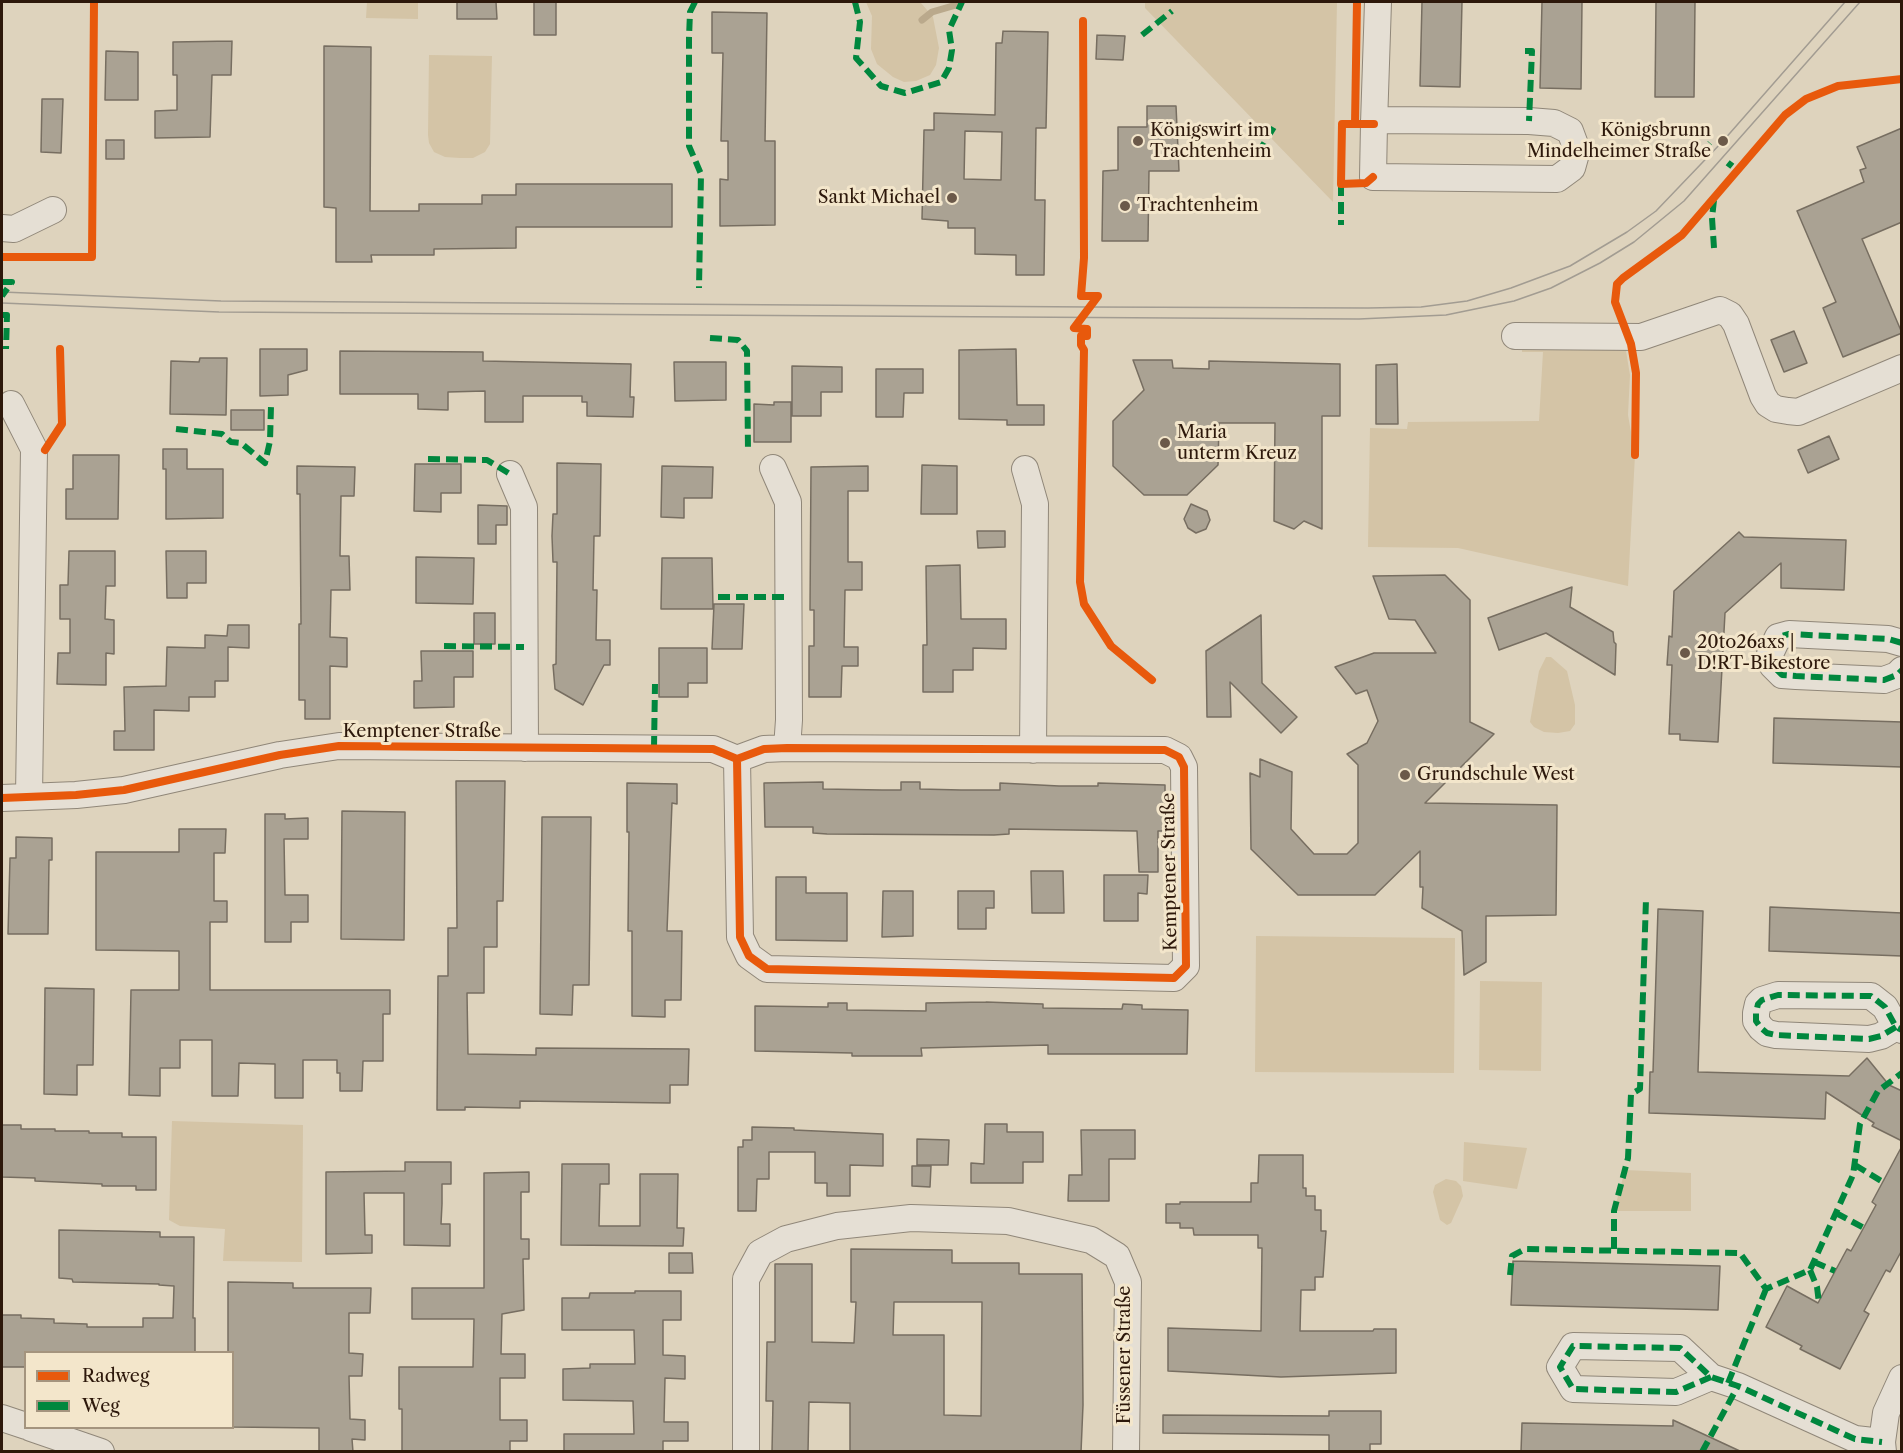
<!DOCTYPE html>
<meta charset="utf-8">
<style>
body{margin:0}
#map{position:relative;width:1903px;height:1453px;overflow:hidden;background:#ded3bd;font-family:"Libre Caslon Text",serif}
canvas{display:block}
.frame{position:absolute;inset:0;border:3px solid #2d180b;pointer-events:none}
.legend{position:absolute;left:24px;top:1351px;width:210px;height:78px;box-sizing:border-box;background:#f3e6cb;border:2px solid #a4947e;margin:0;padding:8px 10px;list-style:none;font-size:18px;color:#2d180b}
.legend li{display:flex;align-items:center;gap:12px;height:30px}
.legend b{width:30px;border:2px solid #a4947e}
</style>
<div id="map">
<canvas width="1903" height="1453"></canvas>
<div class="frame"></div>
<ul class="legend">
<li><b style="height:8px;background:#e8590c"></b>Radweg</li>
<li><b style="height:8px;background:#00873e"></b>Weg</li>
</ul>
</div>
<script>
const ctx = document.querySelector('canvas').getContext('2d');
ctx.lineJoin = 'round';
function fillPath(path, color) { ctx.fillStyle = color; ctx.fill(path, 'evenodd'); }
const toPath = rows => new Path2D(rows.map(r => 'M' + r).join(''));
function trace(path, color, width, dash) { ctx.strokeStyle = color; ctx.lineWidth = width; ctx.lineCap = dash ? 'butt' : 'round'; ctx.setLineDash(dash || []); ctx.stroke(path); }
function label(font, color, halo, rows, align = 'center') {
  ctx.font = font + ' "Libre Caslon Text",serif'; ctx.lineWidth = 6; ctx.setLineDash([]); ctx.textBaseline = 'middle'; ctx.strokeStyle = halo; ctx.fillStyle = color; for (const [text, x, y, turn = 0] of rows) {
    ctx.save(); ctx.translate(x, y); ctx.rotate((+turn || 0) * Math.PI / 180); ctx.textAlign = isNaN(turn) ? turn : align; if (halo) ctx.strokeText(text, 0, 0); ctx.fillText(text, 0, 0); ctx.restore();
  }
}
fillPath(toPath([
 [367,2,418,2,418,19,366,18],
 [866,2,921,3,933,17,939,48,936,65,930,75,916,81,904,82,893,77,877,64,871,49,872,16],
 [1145,2,1337,2,1333,202,1145,8],
 [429,55,492,56,490,144,485,152,473,158,460,158,445,157,434,152,429,143,428,135],
 [1522,345,1625,345,1630,375,1628,415,1635,455,1628,586,1458,548,1368,547,1370,428,1407,429,1408,422,1539,421,1543,352,1522,352],
 [1546,657,1551,657,1567,671,1575,705,1575,724,1570,731,1558,733,1544,732,1534,727,1530,722,1539,671],
 [1256,936,1455,938,1454,1073,1255,1072],
 [1480,981,1542,982,1541,1071,1479,1070],
 [172,1121,303,1125,302,1262,223,1261,225,1229,180,1226,169,1220],
 [1464,1142,1527,1148,1517,1189,1463,1181],
 [1625,1170,1691,1173,1691,1211,1614,1211],
 [1446,1179,1456,1181,1461,1186,1463,1196,1451,1223,1447,1225,1440,1220,1433,1192,1435,1185]
]), '#d4c4a6');
trace(toPath([
 [922,20,932,12,956,5]
]), '#baa98c', 7);
const building = toPath([
 [457,2,496,2,497,19,457,19,457,2],
 [534,2,556,2,556,35,534,35,534,2],
 [1422,2,1462,2,1460,87,1420,86,1422,2],
 [1542,2,1582,2,1581,89,1540,88,1542,2],
 [1656,2,1695,2,1694,97,1655,97,1656,2],
 [712,12,767,13,765,141,775,141,775,225,720,226,720,179,728,180,728,141,721,141,723,53,712,53,712,12],
 [1003,31,1048,32,1046,128,1036,128,1035,200,1045,200,1044,275,1016,275,1016,255,975,254,975,228,948,228,948,221,922,219,924,130,934,130,934,113,995,115,996,43,1002,43,1003,31],
 [965,131,1002,132,1001,180,964,179,965,131],
 [1097,35,1125,36,1123,60,1096,59,1097,35],
 [232,41,231,75,212,75,210,137,155,138,155,111,177,110,177,75,173,75,173,42,232,41],
 [324,46,371,47,370,211,419,211,419,204,482,204,482,195,516,195,516,184,672,184,672,227,516,227,516,248,434,249,434,255,371,255,372,262,336,262,336,208,324,207,324,46],
 [106,51,138,52,138,100,105,100,106,51],
 [42,99,63,99,61,153,41,152,42,99],
 [1147,106,1176,106,1179,171,1149,171,1148,241,1102,241,1103,171,1118,170,1118,127,1147,127,1147,106],
 [1902,128,1902,222,1862,239,1902,333,1843,357,1823,308,1836,302,1797,211,1864,182,1860,170,1866,168,1857,147,1902,128],
 [106,140,124,140,124,159,106,159,106,140],
 [1794,331,1807,363,1784,372,1771,340,1794,331],
 [260,349,307,349,307,370,288,375,288,395,260,396,260,349],
 [1016,349,1017,405,1044,405,1044,425,1007,425,1007,420,959,419,959,350,1016,349],
 [340,351,483,352,483,361,631,364,630,397,634,397,633,417,587,416,587,402,582,402,582,396,523,396,523,422,485,422,485,391,448,392,448,410,418,409,418,394,340,394,340,351],
 [200,358,227,358,226,415,170,414,171,361,199,362,200,358],
 [1133,360,1172,360,1173,368,1209,369,1209,361,1340,364,1340,416,1322,416,1322,529,1304,521,1294,529,1274,521,1275,423,1219,423,1218,465,1187,495,1144,495,1113,466,1113,421,1144,390,1133,360],
 [674,362,726,362,726,400,675,401,674,362],
 [1397,364,1398,424,1376,424,1376,365,1397,364],
 [792,366,842,367,842,392,821,392,821,416,792,416,792,366],
 [876,369,923,369,923,393,904,393,903,417,876,417,876,369],
 [774,402,791,402,791,442,754,442,754,404,774,405,774,402],
 [231,410,264,410,264,430,231,430,231,410],
 [1829,436,1839,459,1808,473,1798,450,1829,436],
 [163,449,187,449,187,469,223,469,223,518,166,519,166,469,163,469,163,449],
 [73,455,119,455,118,519,66,519,66,489,73,489,73,455],
 [557,463,601,464,600,536,594,536,593,590,597,590,596,640,610,640,610,665,604,665,583,705,555,689,553,665,556,664,557,562,553,562,552,536,553,514,557,514,557,463],
 [415,464,461,464,461,493,441,493,441,512,414,511,415,464],
 [922,465,957,466,957,514,921,514,922,465],
 [297,466,355,467,354,496,341,496,340,556,349,556,350,590,331,590,330,637,347,638,347,667,330,666,330,719,305,719,305,700,299,700,299,624,301,624,300,494,297,494,297,466],
 [662,466,713,467,712,498,684,498,684,518,661,517,662,466],
 [868,466,868,491,848,491,848,562,862,562,862,590,845,590,844,647,858,647,858,666,842,666,841,697,809,697,809,646,814,646,814,610,810,610,811,467,868,466],
 [1191,504,1207,511,1210,520,1206,529,1196,533,1188,528,1184,519,1191,504],
 [478,505,507,506,507,525,496,525,496,544,478,544,478,505],
 [977,531,1005,531,1005,547,978,548,977,531],
 [1739,532,1744,537,1846,540,1844,590,1781,588,1781,563,1725,613,1718,742,1680,740,1680,734,1669,734,1672,665,1667,665,1669,636,1672,637,1674,591,1739,532],
 [69,551,115,551,115,586,106,586,105,619,114,620,114,654,106,653,106,685,57,684,58,653,70,653,70,619,60,619,60,585,68,585,69,551],
 [166,551,206,551,206,583,187,583,187,598,167,598,166,551],
 [416,557,474,558,473,604,416,603,416,557],
 [662,558,712,558,713,609,661,609,662,558],
 [960,565,961,619,1006,619,1006,649,973,648,973,670,953,670,953,692,923,692,923,645,927,645,926,566,960,565],
 [1445,575,1470,600,1470,722,1494,734,1425,803,1557,805,1556,915,1486,916,1486,962,1464,975,1462,931,1422,908,1423,887,1420,887,1420,851,1375,895,1298,895,1251,849,1250,773,1260,777,1260,759,1292,772,1291,829,1314,854,1347,854,1358,843,1358,765,1347,754,1367,743,1378,721,1367,690,1356,694,1335,667,1374,653,1436,653,1415,620,1389,619,1373,576,1445,575],
 [1572,587,1570,607,1613,632,1614,642,1616,644,1615,675,1546,633,1499,650,1488,618,1572,587],
 [714,604,744,604,742,649,712,649,714,604],
 [474,613,495,613,495,644,474,644,474,613],
 [1261,615,1262,683,1297,717,1281,733,1230,682,1231,717,1207,717,1206,651,1261,615],
 [228,625,249,625,249,648,228,647,228,681,215,681,215,697,189,697,189,711,154,710,154,750,114,750,114,731,125,731,124,687,166,686,167,647,205,648,205,635,227,636,228,625],
 [659,648,707,648,707,683,688,683,688,697,659,697,659,648],
 [421,651,473,651,473,677,454,677,454,707,414,708,414,681,422,681,421,651],
 [1774,718,1902,722,1902,767,1773,763,1774,718],
 [456,781,505,781,503,901,497,901,497,947,484,947,484,993,467,993,468,1054,536,1055,536,1048,689,1049,688,1085,670,1085,670,1103,520,1101,520,1108,465,1107,465,1110,437,1110,438,976,448,976,448,928,457,928,456,781],
 [823,782,823,789,882,790,901,790,901,782,920,782,920,789,961,790,1000,790,1000,783,1059,786,1098,786,1098,783,1165,785,1165,831,1158,831,1158,872,1139,872,1137,831,1009,829,1009,834,994,835,827,834,813,833,813,827,765,827,764,783,823,782],
 [627,783,677,784,677,804,672,803,667,931,682,931,681,1000,665,1000,665,1017,632,1016,632,931,628,931,629,832,627,832,627,783],
 [342,811,405,812,404,940,341,939,342,811],
 [265,814,285,814,285,819,308,818,308,839,284,839,285,895,308,895,308,922,291,922,291,942,265,942,265,814],
 [542,817,591,817,589,985,573,985,572,1015,540,1014,542,817],
 [179,829,226,829,225,853,214,853,214,901,227,901,227,922,210,922,210,990,390,990,390,1014,383,1014,383,1061,363,1061,362,1091,340,1091,340,1073,337,1073,337,1060,303,1060,303,1098,275,1098,275,1064,239,1063,238,1096,212,1096,212,1040,180,1040,180,1068,160,1068,160,1096,129,1095,131,990,179,990,179,951,96,950,96,852,179,852,179,829],
 [16,837,52,838,52,860,49,860,48,934,8,934,10,858,16,858,16,837],
 [1031,871,1063,871,1064,913,1032,913,1031,871],
 [1104,875,1148,875,1147,894,1138,893,1138,921,1104,921,1104,875],
 [776,877,806,877,806,893,847,893,847,941,776,940,776,877],
 [883,891,913,891,913,936,882,937,883,891],
 [958,891,994,891,994,908,986,908,986,929,958,929,958,891],
 [1770,907,1902,913,1902,956,1769,951,1770,907],
 [1658,909,1703,911,1698,1072,1849,1076,1867,1058,1889,1085,1902,1091,1902,1141,1872,1126,1874,1123,1826,1092,1825,1119,1649,1113,1650,1072,1653,1072,1658,909],
 [45,988,94,989,93,1065,77,1065,77,1095,44,1094,45,988],
 [986,1002,1043,1004,1043,1008,1122,1009,1123,1004,1142,1005,1142,1009,1188,1010,1187,1054,1048,1054,1048,1045,921,1048,922,1056,852,1056,852,1053,755,1051,755,1006,828,1007,828,1003,847,1003,847,1010,926,1011,926,1003,986,1002],
 [985,1124,1007,1124,1007,1132,1043,1132,1043,1162,1023,1162,1023,1183,971,1183,971,1163,984,1164,985,1124],
 [2,1125,21,1125,21,1129,55,1129,55,1131,89,1131,89,1133,122,1133,122,1137,156,1137,156,1190,136,1190,136,1186,102,1186,102,1184,35,1181,35,1178,2,1177,2,1125],
 [752,1127,794,1128,794,1130,883,1134,883,1166,850,1165,850,1196,827,1196,827,1183,815,1183,815,1152,769,1152,769,1179,757,1179,756,1211,738,1211,738,1147,743,1147,743,1140,752,1140,752,1127],
 [1081,1130,1135,1130,1135,1159,1109,1159,1109,1201,1068,1201,1069,1175,1082,1175,1081,1130],
 [917,1139,949,1140,948,1165,917,1165,917,1139],
 [1902,1146,1902,1250,1890,1272,1886,1270,1864,1311,1869,1314,1840,1369,1800,1349,1802,1346,1766,1327,1787,1286,1818,1303,1847,1249,1851,1251,1876,1205,1872,1202,1902,1146],
 [1259,1155,1303,1155,1303,1188,1306,1188,1306,1196,1315,1196,1315,1210,1321,1210,1321,1231,1326,1231,1323,1277,1315,1277,1315,1290,1301,1290,1300,1331,1373,1331,1374,1329,1396,1329,1396,1373,1281,1377,1168,1371,1168,1328,1261,1331,1262,1248,1258,1248,1258,1235,1194,1235,1193,1228,1180,1228,1180,1223,1166,1223,1166,1204,1180,1204,1180,1202,1251,1202,1251,1183,1258,1183,1259,1155],
 [405,1162,451,1162,451,1184,442,1184,442,1204,441,1224,450,1224,450,1246,404,1245,404,1193,364,1193,365,1235,372,1235,372,1253,326,1254,326,1172,405,1171,405,1162],
 [562,1164,609,1164,609,1184,600,1184,599,1226,640,1226,640,1174,678,1174,677,1228,684,1228,683,1246,561,1245,562,1164],
 [912,1166,931,1166,930,1187,912,1186,912,1166],
 [529,1172,529,1192,521,1192,521,1239,529,1239,529,1259,523,1259,524,1310,502,1314,501,1354,525,1354,525,1378,500,1378,500,1420,527,1420,527,1441,510,1441,510,1452,402,1452,402,1409,399,1409,399,1367,473,1367,474,1319,412,1319,412,1288,484,1288,484,1173,529,1172],
 [59,1230,160,1232,160,1237,194,1237,193,1318,195,1318,195,1353,26,1353,26,1367,2,1367,2,1315,21,1315,21,1318,54,1319,54,1323,87,1324,87,1327,143,1327,143,1318,173,1318,174,1286,159,1285,159,1284,73,1282,72,1279,59,1278,59,1230],
 [851,1249,952,1250,952,1263,1019,1263,1019,1274,1082,1274,1083,1405,1081,1452,850,1452,850,1403,809,1402,808,1452,772,1452,773,1401,766,1401,767,1342,775,1342,775,1264,812,1264,812,1342,854,1343,856,1302,851,1302,851,1249],
 [894,1302,982,1302,981,1416,944,1415,944,1335,893,1335,894,1302],
 [669,1253,692,1253,693,1273,669,1273,669,1253],
 [1513,1261,1720,1266,1718,1310,1511,1305,1513,1261],
 [228,1282,293,1283,293,1288,371,1288,370,1313,349,1313,349,1353,363,1354,362,1376,349,1376,350,1419,365,1420,365,1440,352,1439,353,1452,319,1452,319,1428,232,1427,232,1353,228,1353,228,1282],
 [635,1291,681,1291,681,1320,663,1320,663,1355,685,1356,685,1379,665,1378,664,1422,688,1422,688,1441,663,1441,663,1452,564,1452,564,1434,634,1434,633,1401,563,1400,563,1369,590,1368,590,1364,635,1364,634,1330,562,1330,562,1298,589,1298,590,1293,635,1293,635,1291],
 [1329,1411,1381,1411,1381,1444,1370,1444,1370,1452,1329,1452,1329,1435,1163,1433,1163,1415,1329,1416,1329,1411],
 [1673,1420,1742,1452,1521,1452,1522,1423,1673,1426,1673,1420]
]);
fillPath(building, '#aaa293');
trace(building, '#776e61', 1.5);
const minor = toPath([
 [1374,120,1529,121,1554,123,1570,131,1577,150,1572,168,1557,179,1373,177,1374,124,1378,2],
 [2,228,14,229,53,210],
 [1515,336,1641,337,1720,310,1730,315,1736,324,1763,396,1768,404,1776,409,1788,411,1798,412,1902,368],
 [11,404,34,449,29,796],
 [773,468,788,502,789,720,787,748],
 [1025,469,1035,504,1033,750],
 [510,474,524,507,525,748],
 [1902,643,1888,639,1789,634,1778,637,1770,654,1772,665,1782,675,1796,676,1884,680,1897,675,1902,670],
 [2,798,76,795,124,790,280,755,339,746,713,749,737,759,764,749,787,748,1165,750,1179,757,1184,767,1186,966,1174,978,767,969,749,956,740,937,737,759],
 [1896,1027,1881,1036,1869,1039,1776,1035,1767,1033,1761,1028,1756,1021,1756,1013,1758,1004,1762,1000,1778,995,1871,996,1885,1007,1896,1027,1902,1030],
 [1711,1377,1676,1392,1573,1389,1560,1367,1573,1346,1680,1348,1711,1377,1738,1386,1855,1439,1882,1442],
 [2,1418,26,1426],
 [31,1428,101,1452],
 [746,1452,746,1279,760,1253,786,1239,837,1226,911,1218,1008,1221,1091,1240,1117,1256,1128,1282,1126,1452],
 [1883,1452,1882,1442,1886,1413,1902,1378]
]);
trace(minor, '#908779', 28);
trace(minor, '#e5dfd4', 26);
trace(toPath([
 [2,292,221,301,1090,307,1368,308,1421,307,1467,301,1511,288,1570,266,1627,232,1656,211,1723,141,1845,2],
 [2,303,219,312,1172,318,1359,319,1446,315,1514,301,1551,288,1600,263,1634,242,1684,201,1860,2]
]), '#a29c92', 1.5);
trace(toPath([
 [695,2,690,12,689,38,689,146,701,174,699,288],
 [855,2,860,22,856,58,881,86,905,93,941,82,949,68,952,50,949,30,962,2],
 [1142,35,1172,11],
 [1525,51,1532,51,1529,121],
 [1258,153,1274,127],
 [1698,157,1710,143],
 [1728,167,1732,162],
 [1341,184,1341,225],
 [1714,248,1712,218,1714,200],
 [2,282,12,282,2,296],
 [2,315,7,315,6,349],
 [710,338,738,340,747,351,748,451],
 [176,429,222,434,231,442,241,443,265,463,270,441,271,406],
 [428,459,487,460,510,474],
 [718,597,788,597],
 [1902,643,1888,639,1789,634,1778,637,1770,654,1772,665,1782,675,1796,676,1884,680,1897,675,1902,670],
 [444,646,524,647],
 [654,748,655,684],
 [1896,1027,1881,1036,1869,1039,1776,1035,1767,1033,1761,1028,1756,1021,1756,1013,1758,1004,1762,1000,1778,995,1871,996,1885,1007,1896,1027,1902,1030],
 [1855,1165,1883,1182],
 [1836,1213,1864,1228],
 [1614,1249,1614,1211,1628,1158,1631,1094,1640,1089,1646,899],
 [1814,1262,1835,1271],
 [1810,1270,1817,1287,1819,1303],
 [1510,1275,1512,1256,1525,1249,1740,1253,1766,1289,1810,1270,1853,1175,1860,1124,1878,1091,1902,1073],
 [1711,1377,1676,1392,1573,1389,1560,1367,1573,1346,1680,1348,1711,1377,1738,1386,1855,1439,1882,1442],
 [1728,1383,1766,1289],
 [1702,1452,1738,1386]
]), '#00873e', 6, [12, 6]);
trace(toPath([
 [1083,21,1084,258,1081,296,1098,296,1074,328,1087,329,1087,336,1081,336,1081,345,1084,350,1080,582,1084,604,1111,646,1152,680],
 [1355,124,1357,2],
 [1373,177,1366,183,1341,184,1342,124,1374,124],
 [2,257,92,257,94,2],
 [45,450,62,424,60,349],
 [1635,455,1636,373,1631,344,1615,302,1617,284,1623,278,1682,235,1785,115,1806,99,1838,86,1902,79],
 [2,798,76,795,124,790,280,755,339,746,713,749,737,759,764,749,787,748,1165,750,1179,757,1184,767,1186,966,1174,978,767,969,749,956,740,937,737,759]
]), '#e8590c', 8);
for (const [x, y, r, color] of [
 [1138,141,6,"#6b5949"],
 [1723,141,6,"#6b5949"],
 [952,198,6,"#6b5949"],
 [1125,206,6,"#6b5949"],
 [1165,443,6,"#6b5949"],
 [1685,653,6,"#6b5949"],
 [1405,775,6,"#6b5949"]
]) { const dot = new Path2D(); dot.arc(x, y, r, 0, 2 * Math.PI); ctx.fillStyle = color; ctx.fill(dot); trace(dot, '#f3e6cb', 2); }
label('18px', '#2d180b', '#f3e6cb', [
 ["Königswirt im",1150,131],
 ["Trachtenheim",1150,152],
 ["Königsbrunn",1711,131,"right"],
 ["Mindelheimer Straße",1711,152,"right"],
 ["Sankt Michael",940,198,"right"],
 ["Trachtenheim",1137,206],
 ["Maria",1177,433],
 ["unterm Kreuz",1177,454],
 ["20to26axs |",1697,643],
 ["D!RT-Bikestore",1697,664],
 ["Grundschule West",1417,775]
], 'left');
label('18px', '#2d180b', '#f3e6cb', [
 ["Kemptener Straße",422,732],
 ["Kemptener Straße",1170,872,-91],
 ["Füssener Straße",1125,1355,-90]
]);
</script>
